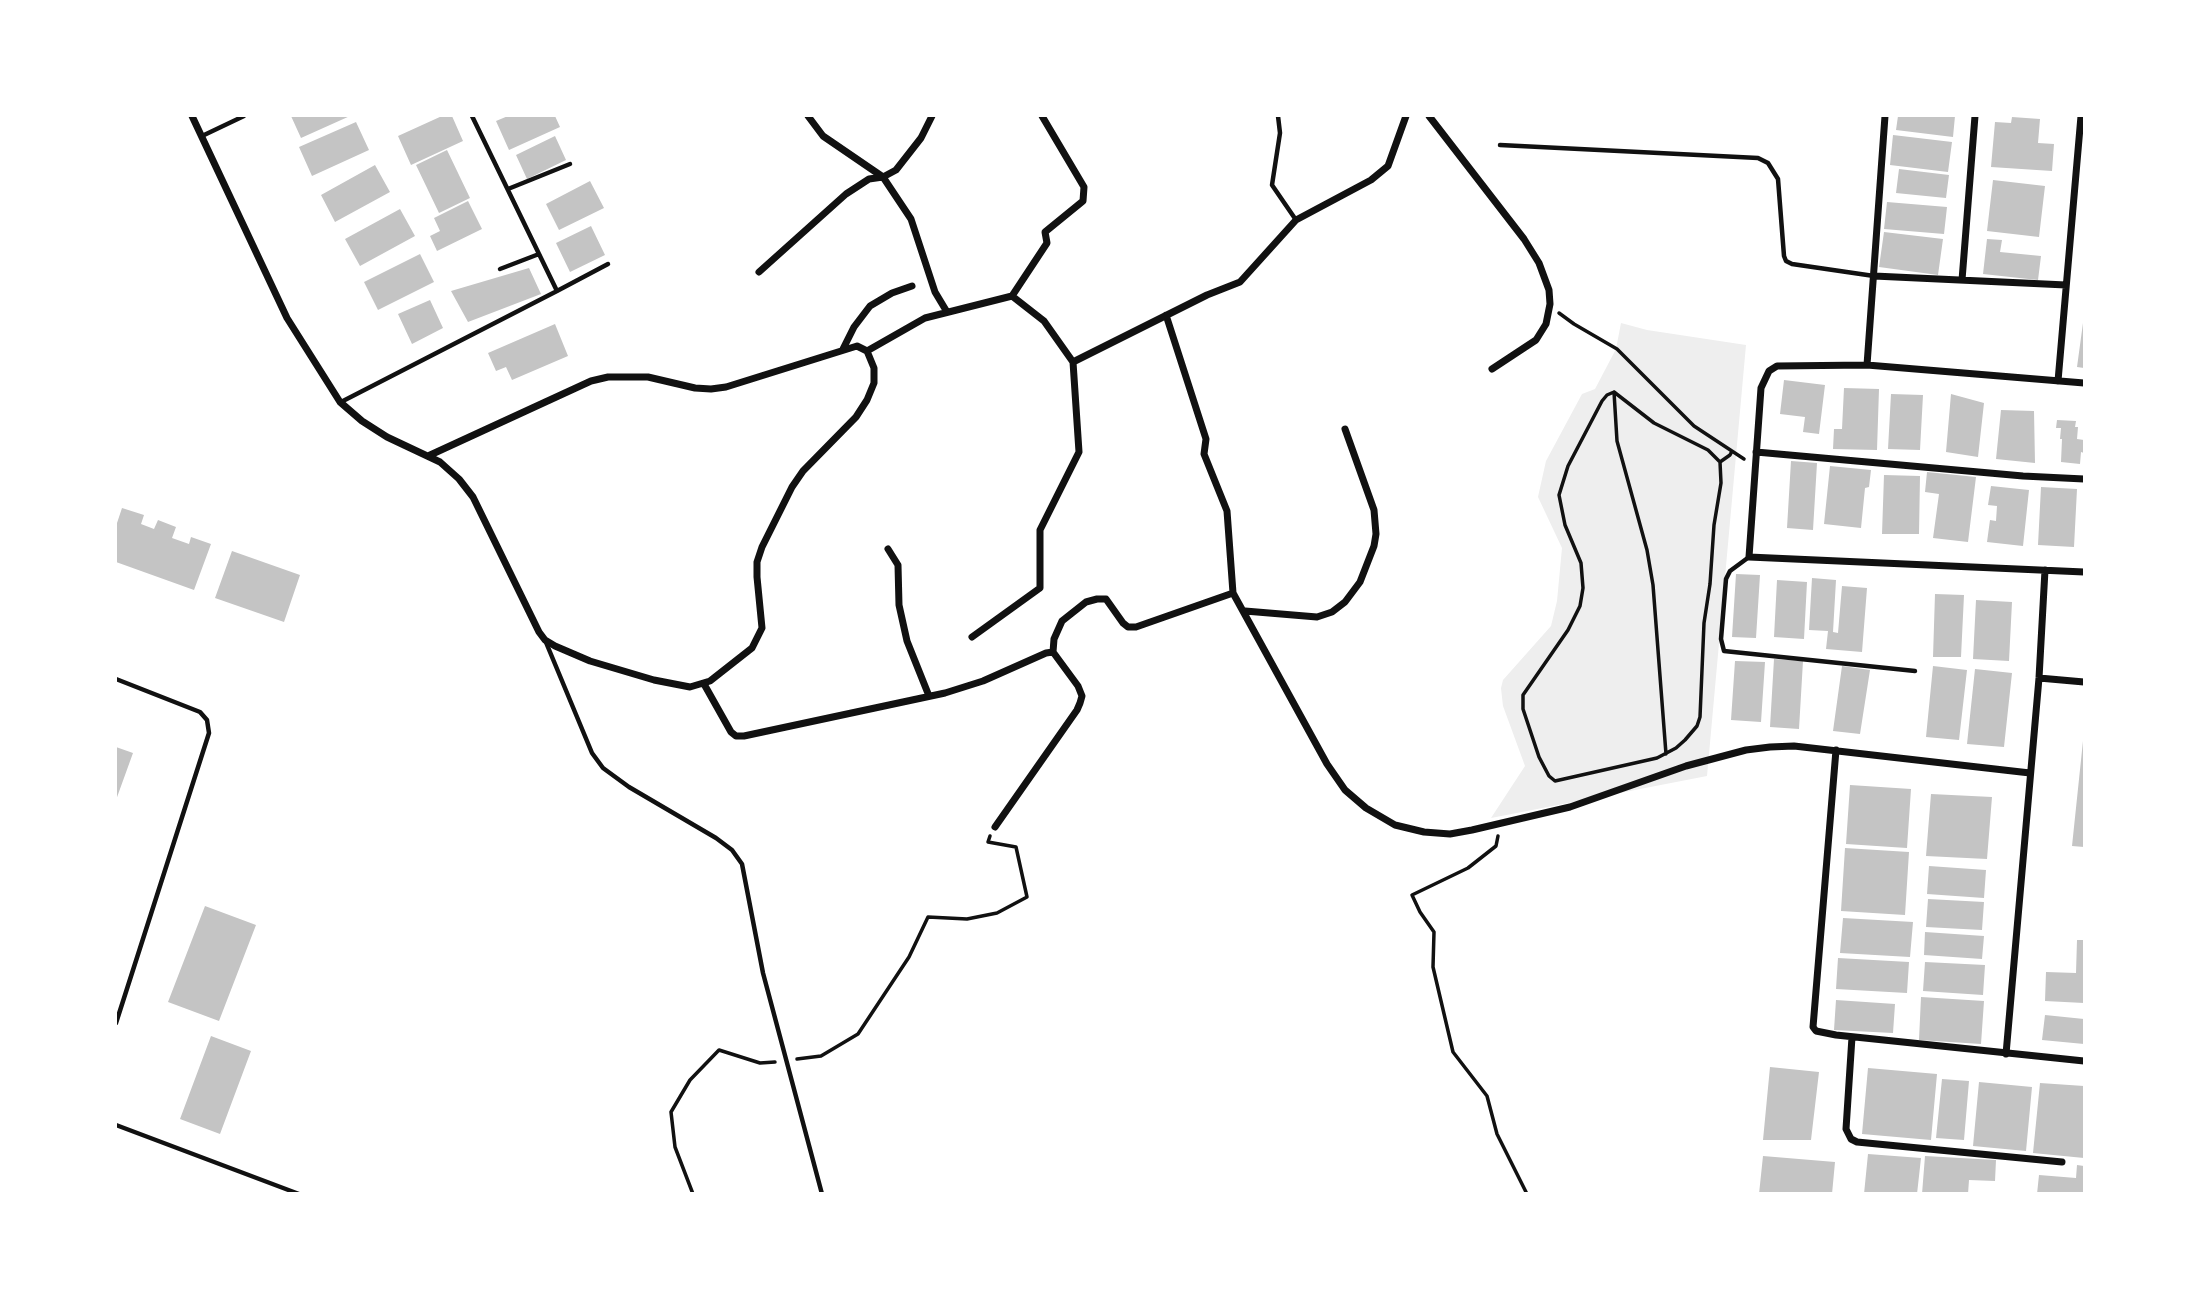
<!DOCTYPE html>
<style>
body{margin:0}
#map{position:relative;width:2200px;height:1309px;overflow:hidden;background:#fff;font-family:Arial,sans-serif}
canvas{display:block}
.frame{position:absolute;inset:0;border:117px solid #fff;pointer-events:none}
</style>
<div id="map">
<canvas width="2200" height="1309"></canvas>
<div class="frame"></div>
</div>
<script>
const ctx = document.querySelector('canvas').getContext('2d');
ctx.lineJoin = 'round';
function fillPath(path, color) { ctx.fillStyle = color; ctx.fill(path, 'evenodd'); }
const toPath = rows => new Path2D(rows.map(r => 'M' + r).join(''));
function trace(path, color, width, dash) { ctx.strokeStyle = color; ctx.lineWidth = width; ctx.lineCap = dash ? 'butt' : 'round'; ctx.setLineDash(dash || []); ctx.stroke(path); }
fillPath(toPath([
 [1621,323,1647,330,1746,345,1707,776,1491,818,1525,766,1503,706,1501,688,1503,680,1551,626,1557,601,1562,548,1538,497,1546,461,1582,394,1595,389,1616,349]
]), '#eee');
fillPath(toPath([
 [291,116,350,116,301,138],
 [442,116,452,116,463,141,411,165,398,136],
 [508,116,555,116,560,127,509,150,496,121],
 [1898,116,1955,116,1953,137,1896,130],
 [2012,117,2040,119,2038,143,2054,144,2052,171,1991,167,1995,122,2011,123],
 [356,122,369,150,312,176,299,147],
 [1893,135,1952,142,1948,172,1890,165],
 [555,136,566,160,527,179,516,155],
 [447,150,470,198,439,213,416,165],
 [375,165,390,192,335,222,321,195],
 [1899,169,1949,175,1946,198,1896,193],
 [1993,180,2045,186,2039,237,1987,231],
 [590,181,604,208,559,230,546,204],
 [468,201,482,229,437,251,430,236,440,231,434,218],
 [1887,202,1947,207,1944,234,1884,229],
 [400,209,415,236,360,266,345,239],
 [591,226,605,255,570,272,556,243],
 [1884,232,1943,239,1938,275,1879,267],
 [1987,239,2002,240,2000,252,2041,256,2038,280,1983,274],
 [420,254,434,282,378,310,364,282],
 [529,268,541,294,468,322,451,291],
 [430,300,443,328,412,344,398,314],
 [2083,323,2084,323,2084,368,2077,367],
 [555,324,568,356,512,380,506,367,496,371,488,353],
 [1784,380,1825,385,1819,434,1803,432,1805,417,1780,414],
 [1844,388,1879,389,1877,450,1833,449,1834,429,1842,429],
 [1891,394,1923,395,1920,450,1888,449],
 [1951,394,1984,403,1978,457,1946,452],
 [2001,410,2034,411,2035,463,1996,459],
 [2057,420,2076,421,2075,427,2078,427,2077,439,2084,440,2084,453,2081,452,2080,464,2061,462,2062,439,2060,439,2061,428,2056,428],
 [1791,461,1817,463,1813,530,1787,528],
 [1830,466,1871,470,1869,487,1865,488,1861,528,1824,524],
 [1927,472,1976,477,1968,542,1933,538,1939,494,1925,492],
 [1884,475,1920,476,1919,534,1882,534],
 [1991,486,2029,490,2023,546,1987,542,1990,520,1996,521,1997,506,1988,505],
 [2041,487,2077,489,2074,547,2038,545],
 [122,508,144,515,141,524,154,529,158,520,176,527,172,538,189,544,191,537,211,544,194,590,116,562,116,526],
 [232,551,300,575,284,622,215,598],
 [1736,574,1760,575,1756,638,1732,637],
 [1812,578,1836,580,1833,632,1838,633,1842,586,1867,588,1862,652,1826,649,1828,631,1809,630],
 [1777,580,1807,582,1804,639,1774,637],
 [1935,594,1964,595,1961,657,1933,657],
 [1976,600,2012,602,2009,661,1973,659],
 [1774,659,1803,661,1799,729,1770,727],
 [1735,661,1765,662,1761,722,1731,720],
 [1842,666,1870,670,1860,734,1833,731],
 [1933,666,1967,670,1959,740,1926,737],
 [1975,669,2012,673,2004,747,1967,744],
 [2083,741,2084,742,2084,847,2072,846],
 [116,747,133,753,116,800],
 [1850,785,1911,789,1907,848,1846,844],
 [1931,794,1992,797,1987,859,1926,856],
 [1845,848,1909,852,1905,915,1841,911],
 [1929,866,1986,870,1984,898,1927,894],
 [1928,899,1984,902,1982,930,1926,927],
 [205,906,256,925,219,1021,168,1002],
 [1843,918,1913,922,1910,957,1840,953],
 [1925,932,1984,936,1982,959,1924,955],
 [2077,940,2084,940,2084,1003,2045,1001,2046,972,2076,973],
 [1838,958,1909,962,1907,993,1836,989],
 [1925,962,1985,965,1983,995,1923,991],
 [1921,997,1984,1001,1981,1044,1919,1040],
 [1836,1000,1895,1004,1893,1033,1834,1030],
 [2045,1015,2084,1019,2084,1044,2042,1040],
 [211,1036,251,1051,220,1134,180,1119],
 [1770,1067,1819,1072,1811,1140,1763,1140],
 [1868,1068,1937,1074,1931,1140,1862,1134],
 [1942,1079,1969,1081,1964,1140,1936,1138],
 [1979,1082,2032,1087,2026,1151,1973,1146],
 [2040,1083,2084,1086,2084,1158,2033,1153],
 [1868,1154,1921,1158,1917,1194,1864,1194],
 [1763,1156,1835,1162,1832,1194,1759,1194],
 [1925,1156,1996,1160,1995,1181,1969,1180,1968,1194,1922,1194],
 [2077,1165,2084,1166,2084,1194,2037,1194,2039,1175,2076,1178]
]), '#c4c4c4');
trace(toPath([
 [1559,313,1574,324,1617,349,1694,426,1744,459],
 [1614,392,1654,423,1708,450,1720,462,1721,483,1714,525,1710,584,1704,623,1700,717,1697,726,1685,740,1676,748,1657,758,1555,781,1549,776,1539,757,1523,709,1523,695,1568,630,1580,606,1583,588,1581,563,1565,525,1559,495,1568,466,1602,401,1607,395,1614,392],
 [1614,392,1617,441,1647,550,1653,585,1666,754],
 [1720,462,1730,455,1732,451],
 [1498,836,1496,846,1468,868,1412,895,1420,912,1434,932,1433,967,1453,1052,1487,1096,1497,1134,1527,1194],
 [797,1059,821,1056,858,1034,909,957,928,917,967,919,997,913,1027,897,1016,847,988,842,990,836],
 [693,1194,675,1147,671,1112,690,1080,719,1050,760,1063,775,1062]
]), '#111', 3.5);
trace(toPath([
 [1278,116,1280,133,1272,185,1296,220],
 [202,136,244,116],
 [1500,145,1758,158,1768,163,1778,179,1784,256,1786,261,1792,264,1874,276],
 [508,189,570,164],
 [500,269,539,254],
 [557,291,608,264],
 [341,402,557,291,472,116],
 [1749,557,1730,571,1726,579,1721,639,1724,651,1915,671],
 [545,640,592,753,603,768,629,787,716,838,732,850,742,864,763,973,822,1194],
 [116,679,200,712,207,720,209,733,116,1023],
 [116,1125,299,1194]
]), '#111', 4.5);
trace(toPath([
 [192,116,287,318,340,402,362,421,387,437,440,462,459,479,473,497,539,632,545,640,555,646,590,661,654,680,690,687,710,681,752,648,762,628,757,577,757,562,762,547,792,487,803,471,856,417,867,400,874,383,874,368,867,351,857,346,726,387,711,389,695,388,648,377,608,377,591,381,428,456],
 [808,116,823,136,883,177,911,219,935,292,947,312],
 [1429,116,1524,239,1539,263,1549,290,1550,304,1546,324,1536,340,1492,369],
 [759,272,846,194,869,179,883,177,896,170,921,138,932,116],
 [1874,276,2066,285],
 [1962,280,1975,116],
 [1012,296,1047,243,1045,232,1083,201,1084,187,1042,116],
 [1166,315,1206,439,1204,454,1227,511,1233,593,1327,764,1345,790,1366,808,1395,825,1424,832,1450,834,1472,830,1570,807,1686,766,1746,750,1770,747,1794,746,2030,773],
 [843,349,854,327,870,306,892,293,912,286],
 [867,351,925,318,1012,296,1044,321,1073,362,1079,452,1040,530,1040,588,972,637],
 [1073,362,1207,295,1240,282,1296,220,1371,180,1388,166,1406,116],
 [1867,365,1885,116],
 [2058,381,2081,116],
 [2084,383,1867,365,1777,366,1769,371,1761,388,1749,557,2084,572],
 [1756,452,2023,476,2084,479],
 [888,549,898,565,899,605,907,641,929,696],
 [1245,611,1317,617,1332,612,1345,602,1360,582,1374,546,1376,534,1374,510,1345,429],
 [1053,652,1054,639,1062,621,1086,602,1097,599,1106,599,1123,623,1128,627,1136,627,1233,593],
 [2039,678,2084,682],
 [704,684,731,732,736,736,744,736,945,693,983,681,1046,653,1053,652,1078,686,1082,696,1080,703,1077,710,995,827],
 [1836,750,1813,1027,1816,1031,1836,1035,2084,1061],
 [1852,1037,1846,1129,1851,1139,1857,1142,2062,1162],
 [2006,1054,2039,678,2045,570]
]), '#111', 7);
</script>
